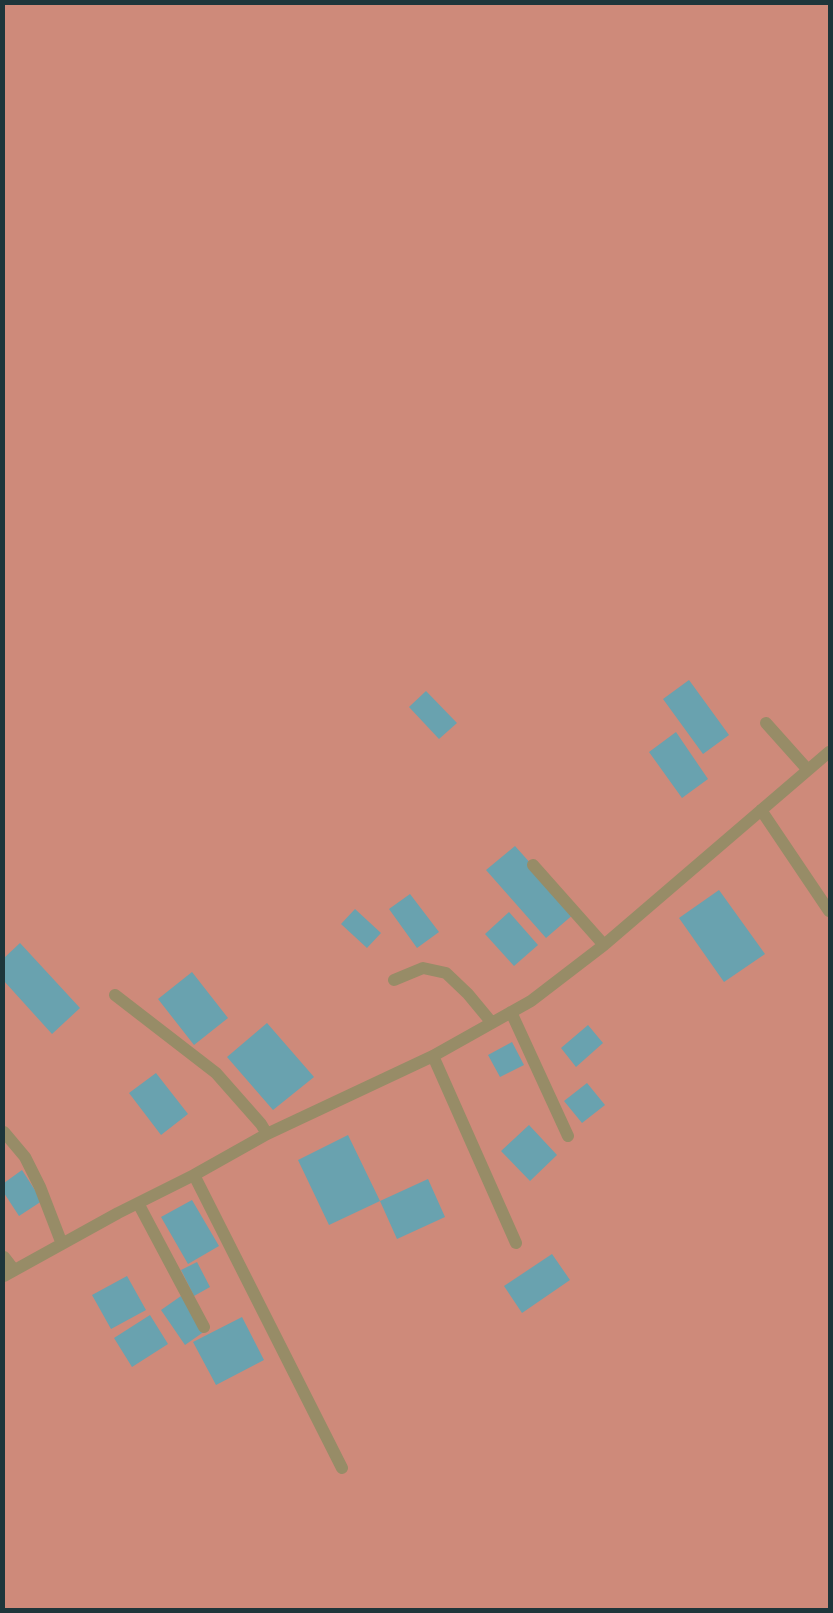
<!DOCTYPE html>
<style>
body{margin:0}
#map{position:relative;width:833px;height:1613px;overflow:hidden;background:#9ed9e6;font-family:Lato,sans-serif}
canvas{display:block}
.frame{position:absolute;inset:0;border:5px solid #1e363b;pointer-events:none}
</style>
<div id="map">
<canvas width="833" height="1613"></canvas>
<div class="frame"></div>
</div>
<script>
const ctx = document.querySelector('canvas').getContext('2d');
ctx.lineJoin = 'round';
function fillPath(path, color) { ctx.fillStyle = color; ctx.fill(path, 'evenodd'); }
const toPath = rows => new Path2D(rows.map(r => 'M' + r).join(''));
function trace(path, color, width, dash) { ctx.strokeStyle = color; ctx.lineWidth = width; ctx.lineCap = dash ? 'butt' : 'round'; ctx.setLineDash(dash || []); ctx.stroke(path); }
fillPath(toPath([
 [4,4,829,4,829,1609,4,1609]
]), '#ce8a7a');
fillPath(toPath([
 [689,680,729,735,703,754,663,699],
 [426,691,457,723,439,739,409,707],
 [676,732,708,779,682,798,649,752],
 [515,846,575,913,546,938,486,870],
 [719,890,765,954,724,982,679,918],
 [410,894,439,932,417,948,389,909],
 [355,909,381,933,367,948,341,924],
 [509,912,538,945,514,966,485,934],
 [20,943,80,1008,52,1034,4,981,4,958],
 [192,972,228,1018,194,1045,158,999],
 [267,1023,314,1077,273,1110,227,1057],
 [588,1025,603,1043,576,1067,561,1048],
 [512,1042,524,1065,500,1077,488,1055],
 [156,1073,188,1114,161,1135,129,1093],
 [587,1083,605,1105,582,1123,564,1101],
 [529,1125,557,1155,530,1181,501,1151],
 [348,1135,380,1201,428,1179,445,1217,397,1239,380,1201,329,1225,298,1160],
 [22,1170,42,1201,19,1216,4,1193,4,1183],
 [192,1200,219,1246,188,1264,161,1217],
 [552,1254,570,1280,522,1313,504,1286],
 [197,1262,210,1287,194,1296,181,1270],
 [127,1276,146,1310,111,1329,92,1295],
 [181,1296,205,1331,185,1345,161,1310],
 [150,1315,168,1344,132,1367,114,1338],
 [242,1317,264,1360,216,1385,193,1342]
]), '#69a2af');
trace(toPath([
 [766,723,808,770],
 [761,810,829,911],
 [533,865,604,945],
 [394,980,423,968,446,973,468,994,492,1023],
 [115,995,216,1073,261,1124,267,1134],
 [511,1012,568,1136],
 [433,1056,516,1243],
 [4,1132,25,1157,40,1187,62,1244],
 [194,1175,342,1468],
 [138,1203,204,1327],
 [4,1257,14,1270],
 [4,1276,118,1213,194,1175,267,1134,433,1056,531,1001,604,945,829,752]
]), '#978c67', 12);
</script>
